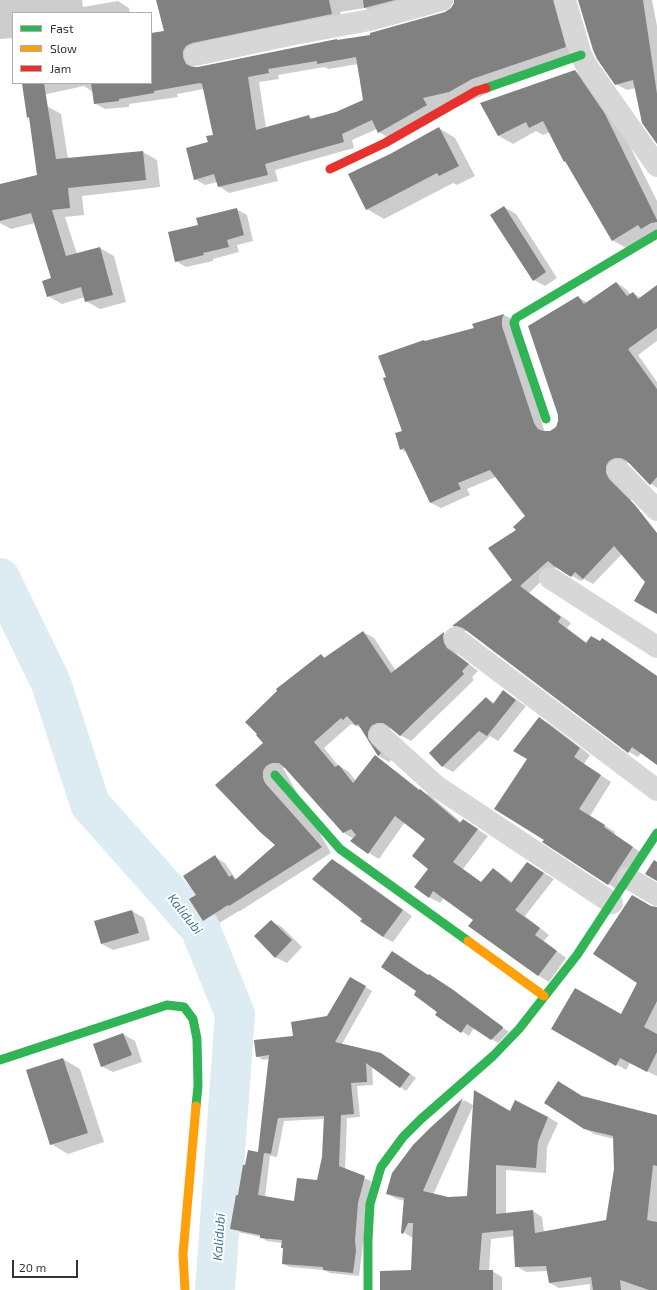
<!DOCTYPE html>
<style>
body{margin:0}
#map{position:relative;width:657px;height:1290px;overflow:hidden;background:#fff;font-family:"Exo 2",sans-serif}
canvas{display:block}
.legend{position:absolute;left:12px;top:12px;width:140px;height:72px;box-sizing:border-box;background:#fff;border:1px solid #adadad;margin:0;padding:5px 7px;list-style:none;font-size:12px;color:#333}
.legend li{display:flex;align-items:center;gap:8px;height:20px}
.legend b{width:20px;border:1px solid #adadad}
.scale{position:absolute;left:12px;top:1260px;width:66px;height:18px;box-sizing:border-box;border:2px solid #333;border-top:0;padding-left:5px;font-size:12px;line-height:14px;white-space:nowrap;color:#333;-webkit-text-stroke:3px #fff;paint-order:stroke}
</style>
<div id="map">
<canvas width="657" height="1290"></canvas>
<ul class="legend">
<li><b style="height:5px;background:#30b455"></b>Fast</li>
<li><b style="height:5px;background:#ff9f0a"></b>Slow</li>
<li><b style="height:5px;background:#e5322d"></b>Jam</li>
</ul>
<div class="scale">20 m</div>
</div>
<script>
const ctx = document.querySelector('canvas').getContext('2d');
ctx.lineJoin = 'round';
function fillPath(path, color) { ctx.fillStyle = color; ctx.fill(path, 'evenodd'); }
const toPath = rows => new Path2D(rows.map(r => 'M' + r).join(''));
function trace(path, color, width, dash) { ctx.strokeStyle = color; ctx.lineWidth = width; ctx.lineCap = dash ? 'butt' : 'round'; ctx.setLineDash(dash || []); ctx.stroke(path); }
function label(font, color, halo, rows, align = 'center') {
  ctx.font = font + ' "Exo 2",sans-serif'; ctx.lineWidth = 4; ctx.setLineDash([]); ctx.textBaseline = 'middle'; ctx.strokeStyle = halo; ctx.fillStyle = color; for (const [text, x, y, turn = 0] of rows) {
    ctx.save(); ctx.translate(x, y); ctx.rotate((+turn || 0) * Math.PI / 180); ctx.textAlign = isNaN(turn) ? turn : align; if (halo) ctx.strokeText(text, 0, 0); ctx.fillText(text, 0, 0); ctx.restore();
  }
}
fillPath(toPath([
 [0,0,82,0,83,7,118,1,129,8,130,13,13,13,13,38,0,39],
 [157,0,426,0,376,14,365,8,340,12,342,20,193,64,195,68,337,40,339,41,371,36,446,13,451,10,455,4,455,0,565,0,576,53,389,138,379,132,377,129,352,140,354,148,275,170,278,181,229,193,219,186,217,182,205,185,195,179,209,142,214,135,204,89,177,94,178,97,129,104,129,107,105,109,94,103,93,92,84,86,42,95,30,83,151,83,151,34,165,31],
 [358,64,364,101,336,113,314,119,308,116,266,128,259,82,279,79,278,75,324,67,329,69],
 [579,0,652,0,657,26,657,132,636,88,627,90,616,84],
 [575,71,588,79,618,122,657,201,657,235,626,248,612,240,550,132,543,135,536,131,513,144,499,136,482,104],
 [47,106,61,114,68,159,143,152,157,160,160,187,82,196,84,215,65,217,77,254,100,248,114,256,126,302,100,309,86,301,85,297,62,304,48,296,53,279,35,223,11,229,0,223,0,185,38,176],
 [439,128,455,138,475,176,457,185,453,183,384,219,367,209,391,155],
 [504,207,516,214,557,278,545,286,534,280],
 [236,209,247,215,253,241,237,245,239,252,213,259,213,261,186,267,176,261,199,226],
 [617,283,626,289,631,295,633,293,641,298,657,303,657,341,638,355,657,382,657,488,651,484,630,463,625,463,632,499,621,516,657,541,657,613,647,581,640,577,641,575,622,554,593,584,584,579,581,581,556,567,529,593,571,623,567,628,587,643,601,642,603,639,657,676,657,764,641,753,638,757,629,752,468,631,462,631,453,626,513,580,518,530,526,516,496,477,467,489,470,495,441,508,431,503,407,453,401,449,403,432,475,328,474,324,504,315,514,320,544,430,546,432,550,432,556,428,559,421,578,297,588,303],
 [363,632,374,638,396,671,444,633,454,639,454,650,458,655,478,671,472,677,474,680,411,741,400,735,393,728,388,729,391,760,389,762,379,756,362,729,355,724,354,725,351,724,324,748,338,765,349,772,356,781,375,757,385,763,420,790,431,796,462,823,474,827,488,836,463,869,482,883,494,869,512,882,527,863,554,879,525,916,549,935,544,941,566,958,549,982,539,976,470,926,475,920,444,898,440,903,429,897,429,868,426,839,405,822,379,859,369,853,354,839,344,833,287,768,283,768,331,853,240,911,239,911,214,926,203,920,197,896,215,857,225,863,235,878,238,879,276,845,216,785,265,743,321,655,326,658],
 [503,691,526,706,498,741,490,736,453,772,442,766,486,698,495,703],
 [539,718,550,724,590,755,584,764,611,782,590,816,615,832,614,834,643,854,619,891,545,840],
 [332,860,343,866,412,916,393,942,383,937,364,919],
 [651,907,657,908,657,1076,630,1063,626,1070,553,1028,621,1015,639,982],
 [132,911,144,918,150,940,113,950,102,944],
 [271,921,282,927,302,947,287,963,275,957],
 [429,976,436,979,509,1032,498,1043,474,1028,469,1036,436,1015,438,1012],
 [350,978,372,991,342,1044,381,1053,416,1078,406,1091,372,1066,373,1085,357,1086,360,1117,347,1118,345,1170,371,1181,359,1276,330,1273,324,1270,290,1267,283,1264,284,1248,282,1243,267,1241,261,1237,237,1232,231,1229,238,1196,259,1153,270,1059,263,1060,257,1056,328,1017],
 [324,1119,323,1157,318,1181,295,1202,265,1197,270,1156,277,1157,284,1121],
 [123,1034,135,1041,142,1062,113,1072,101,1066],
 [63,1059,80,1069,104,1142,68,1154,51,1144],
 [583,1097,657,1116,657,1290,590,1290,590,1284,559,1288,550,1283,548,1271,526,1272,516,1266,515,1236,491,1239,489,1271,492,1271,502,1277,502,1290,382,1290,412,1271,413,1238,403,1232,405,1201,397,1199,387,1194,430,1129,464,1100,473,1105,548,1117,558,1123,547,1147,546,1173,506,1170,506,1214,533,1211,542,1217,544,1232,607,1221,615,1170,614,1139,594,1134,584,1128],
 [473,1106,468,1197,448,1198,433,1195]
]), '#0003');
trace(toPath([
 [0,578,51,683,90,804,200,928,235,1014,215,1290]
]), '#ddebf3', 40);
fillPath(toPath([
 [156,0,329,0,332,14,192,43,186,46,183,51,183,57,186,64,192,67,198,67,337,39,337,40,370,35,370,33,445,12,451,8,454,3,454,0,553,0,566,47,472,79,449,92,423,98,427,105,378,133,372,120,342,134,344,142,265,164,268,175,218,187,214,174,194,180,186,148,208,142,206,136,213,135,202,84,200,83,154,91,154,93,119,99,119,101,94,104,91,83,151,83,151,33,164,31],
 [356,57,363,100,336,112,310,119,309,115,256,130,248,77,269,73,268,69,317,61,317,64],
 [363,0,395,0,364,8],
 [578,0,643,0,657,94,657,144,642,123,633,80,615,85,597,59,593,50],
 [575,70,605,114,657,220,657,222,651,223,641,229,638,225,612,241,565,161,564,162,543,121,529,128,526,122,498,136,480,103],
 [22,83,44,83,56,159,143,151,146,180,68,188,70,208,52,210,66,256,100,247,113,295,85,302,81,287,47,297,42,281,51,278,31,213,0,221,0,184,37,175,29,117,27,118],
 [439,127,459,166,439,176,437,173,366,210,348,174,390,154],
 [504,206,546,272,533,281,490,215],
 [237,208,244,235,227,240,229,247,203,253,204,255,175,262,168,232,198,225,196,218],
 [616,282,627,296,633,292,638,299,657,285,657,328,628,349,657,389,657,477,650,485,627,461,621,458,615,458,609,461,606,466,606,473,609,479,635,505,657,533,657,614,634,601,645,582,614,546,583,579,575,572,571,577,554,566,548,561,520,586,561,617,558,622,586,643,591,636,600,641,602,638,657,676,657,765,632,747,628,753,463,628,457,626,452,626,512,580,488,548,516,530,513,527,525,516,490,470,458,483,461,489,430,503,404,448,400,450,395,433,402,431,383,378,386,377,378,356,424,340,425,341,474,328,472,324,504,314,502,319,502,326,534,423,538,429,543,431,550,431,556,427,558,421,558,415,528,326,578,296,584,304],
 [363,631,391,673,444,632,443,637,444,643,447,648,469,664,462,671,464,674,400,736,388,726,383,723,377,723,371,726,368,732,368,738,372,744,381,753,378,756,358,724,356,726,347,716,343,720,341,718,314,742,335,767,339,765,353,783,375,755,419,790,420,789,460,823,463,819,478,829,453,862,481,882,493,868,511,883,527,862,544,873,515,910,540,928,535,935,557,951,538,976,468,926,473,920,433,891,429,898,414,887,428,869,412,856,425,839,395,816,368,854,350,841,356,835,351,829,343,833,284,767,279,763,272,763,266,766,263,771,263,778,265,783,322,847,229,906,228,905,203,921,189,899,196,895,183,876,215,855,229,877,232,875,235,880,275,845,260,832,215,785,263,743,256,735,257,734,245,722,277,691,276,689,321,654,324,658],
 [503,690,516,700,487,736,479,731,442,767,429,753,486,697,493,704],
 [539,717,580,748,574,757,601,775,579,809,605,825,604,827,633,847,608,885,542,842,544,840,494,809,527,759,513,751],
 [332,859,403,910,383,937,360,921,362,919,312,879],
 [654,860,657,862,657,881,645,874],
 [632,895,651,906,657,907,657,1001,644,1027,657,1034,657,1052,647,1072,620,1058,616,1066,551,1029,575,988,621,1014,637,983,593,954],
 [132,910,139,933,101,944,94,921],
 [271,920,292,940,275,958,254,936],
 [392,951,428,975,429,974,452,989,503,1027,503,1028,491,1040,467,1024,461,1033,435,1015,437,1012,414,995,416,991,381,967],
 [350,977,366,986,335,1042,381,1053,410,1074,400,1088,366,1063,367,1082,351,1083,354,1114,341,1115,339,1166,365,1176,358,1203,355,1240,356,1251,353,1273,323,1270,323,1267,282,1264,283,1248,281,1248,282,1240,260,1238,260,1235,230,1229,236,1195,238,1195,243,1165,245,1165,248,1150,258,1152,269,1055,256,1057,254,1040,293,1036,291,1022,327,1016],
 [324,1116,322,1157,317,1180,297,1178,294,1201,258,1195,264,1153,271,1154,278,1118],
 [123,1033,132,1055,101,1067,93,1044],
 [63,1058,88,1133,50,1145,26,1070],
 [558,1081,582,1096,657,1115,657,1166,653,1165,647,1220,657,1222,657,1290,649,1290,620,1280,621,1290,593,1290,591,1277,549,1283,546,1266,515,1267,513,1230,482,1233,479,1270,493,1270,493,1290,380,1290,380,1271,411,1270,413,1223,408,1223,403,1234,401,1233,404,1198,386,1194,392,1173,413,1145,430,1128,463,1098,423,1191,448,1197,467,1196,474,1090,510,1111,515,1100,548,1117,538,1142,536,1168,496,1165,496,1214,533,1210,535,1233,606,1220,614,1169,613,1136,584,1129,544,1103]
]), '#818181');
trace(toPath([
 [565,0,581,55,586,65,657,166],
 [195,55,294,34,370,20,442,0],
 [618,470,657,510],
 [550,578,657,647],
 [455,638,657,790],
 [380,735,436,786,612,903],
 [628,878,657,895]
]), '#d7d7d7', 22);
trace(toPath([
 [486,88,581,55],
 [546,419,516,330,514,323,516,318,657,234],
 [275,775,340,849,468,941],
 [0,1060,167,1005,184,1007,193,1019,197,1039,198,1086,196,1106],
 [368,1290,368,1240,370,1204,381,1167,403,1137,421,1119,493,1056,519,1029,577,955,657,833]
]), '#30b455', 9);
trace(toPath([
 [468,941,544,996],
 [185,1290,183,1254,196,1106]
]), '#ff9f0a', 9);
trace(toPath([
 [330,169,385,143,476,91,486,88]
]), '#e5322d', 9);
label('italic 13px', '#3f7597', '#fff', [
 ["Kalidubi",185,914,52],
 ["Kalidubi",219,1237,-86]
]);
</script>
